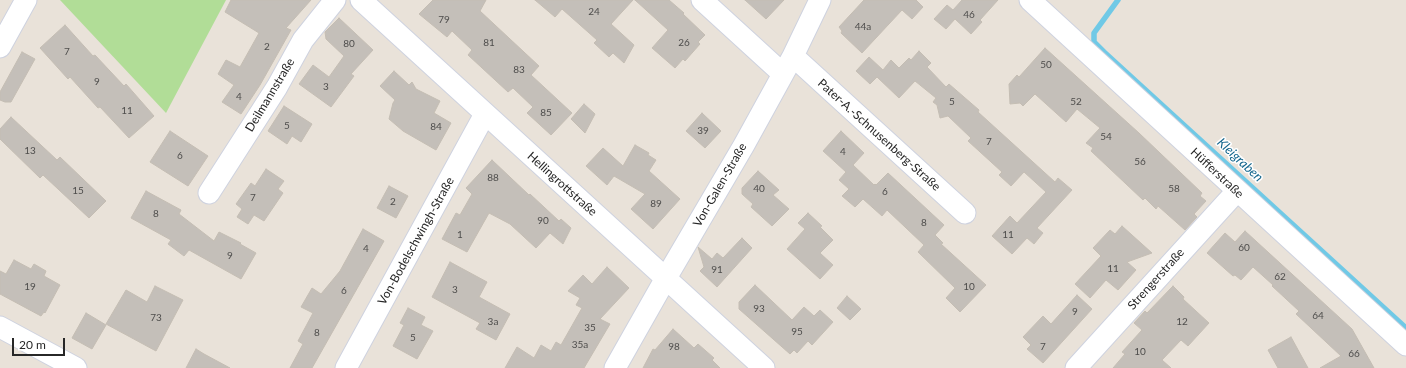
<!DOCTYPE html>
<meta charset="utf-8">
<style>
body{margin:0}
#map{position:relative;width:1406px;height:368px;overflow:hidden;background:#e9e2d9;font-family:Lato,sans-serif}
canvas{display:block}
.scale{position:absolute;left:12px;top:338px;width:53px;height:18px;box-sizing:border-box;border:2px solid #272727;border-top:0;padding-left:5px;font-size:12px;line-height:14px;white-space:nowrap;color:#272727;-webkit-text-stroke:3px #fff;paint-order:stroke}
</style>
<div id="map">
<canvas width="1406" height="368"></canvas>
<div class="scale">20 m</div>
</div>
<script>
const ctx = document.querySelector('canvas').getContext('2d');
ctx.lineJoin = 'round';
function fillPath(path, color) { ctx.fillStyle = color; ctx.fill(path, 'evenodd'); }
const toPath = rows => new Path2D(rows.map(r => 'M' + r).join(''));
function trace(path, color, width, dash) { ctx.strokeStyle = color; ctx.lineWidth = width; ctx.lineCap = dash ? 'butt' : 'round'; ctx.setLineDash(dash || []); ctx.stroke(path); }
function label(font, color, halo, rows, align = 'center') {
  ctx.font = font + ' Lato,sans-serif'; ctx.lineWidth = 3; ctx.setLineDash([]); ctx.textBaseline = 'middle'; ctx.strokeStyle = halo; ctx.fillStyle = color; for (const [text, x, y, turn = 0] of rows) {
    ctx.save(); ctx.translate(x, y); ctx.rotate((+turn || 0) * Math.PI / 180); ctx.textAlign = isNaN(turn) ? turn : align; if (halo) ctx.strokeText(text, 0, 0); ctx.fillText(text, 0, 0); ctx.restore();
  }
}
fillPath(toPath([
 [60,0,226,0,166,113]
]), '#b1dd97');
trace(toPath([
 [1118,0,1094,33,1094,42,1104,52,1406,328]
]), '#70c9e6', 5.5);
const building = toPath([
 [231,0,311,0,286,28,291,30,260,85,241,114,222,102,234,85,218,74,226,60,240,67,259,33,225,12,231,0],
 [433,0,486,0,480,11,539,66,531,75,572,113,551,135,527,113,533,107,513,88,508,92,468,55,472,50,452,31,447,37,419,14,433,0],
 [535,0,633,0,611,24,634,45,624,63,613,53,609,57,594,43,597,40,562,9,555,17,535,0],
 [635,0,669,0,684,13,683,14,705,35,698,42,700,44,685,61,683,59,675,68,652,48,668,30,635,0],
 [745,0,784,0,766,19,745,0],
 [864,0,916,0,923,7,912,19,902,10,862,53,841,33,842,31,839,27,864,0],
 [962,0,998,0,980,20,982,22,971,34,955,19,946,29,934,19,947,5,953,10,962,0],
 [339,18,373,50,351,74,354,76,331,107,299,84,313,65,329,77,344,56,326,39,325,32,339,18],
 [65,25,93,56,95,55,124,86,126,84,154,116,129,138,100,107,98,108,70,77,68,79,40,48,65,25],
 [1045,48,1139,133,1202,193,1200,196,1206,201,1194,214,1197,217,1185,230,1158,206,1156,209,1145,198,1143,200,1091,151,1093,148,1086,143,1100,128,1077,109,1066,122,1035,94,1023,106,1020,103,1010,104,1009,84,1017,75,1019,77,1045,48],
 [919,51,931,63,927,67,946,87,949,84,979,110,978,112,1055,182,1058,178,1072,190,1037,228,1043,233,1034,244,1027,238,1012,254,992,236,1010,216,1017,223,1046,192,1024,172,1011,186,999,175,1002,172,968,141,971,138,948,116,940,118,937,105,933,102,936,98,915,81,899,98,877,77,870,84,856,71,869,57,883,70,891,60,899,68,909,58,911,60,919,51],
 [22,52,35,59,11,102,5,102,0,100,0,92,22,52],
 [394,71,409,85,412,82,416,89,440,101,434,113,451,123,436,150,403,131,389,119,393,103,395,100,380,86,394,71],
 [584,104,595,114,585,133,571,119,584,104],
 [284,106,312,124,301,142,292,136,287,144,268,131,284,106],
 [702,113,721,131,705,148,686,131,702,113],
 [11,117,57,160,60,157,106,201,89,218,43,175,40,178,0,139,0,129,11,117],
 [170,131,208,156,188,186,150,162,170,131],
 [841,131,864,153,853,165,874,185,875,184,876,185,888,173,944,225,935,235,943,243,941,244,986,285,960,312,946,298,955,288,918,252,924,245,887,210,882,216,863,199,855,207,842,196,849,189,839,180,846,172,823,151,841,131],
 [635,145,649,153,648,155,656,160,649,171,680,199,653,229,631,209,645,194,614,176,607,185,586,166,603,148,623,166,635,145],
 [492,160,529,195,530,194,559,221,561,219,571,228,563,244,550,233,536,248,510,224,489,213,467,252,442,239,456,213,460,215,472,194,466,188,492,160],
 [266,169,284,181,278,189,283,193,264,221,254,215,248,224,237,217,242,209,236,204,251,183,255,186,266,169],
 [758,171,779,190,773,195,789,209,772,226,751,207,753,204,742,194,742,188,758,171],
 [389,186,408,196,396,218,377,208,389,186],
 [146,191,181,210,179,214,214,241,219,232,241,243,240,244,256,253,241,279,189,250,184,256,168,244,171,240,131,218,146,191],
 [808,213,822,226,820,227,833,240,820,253,833,265,820,279,787,249,805,229,798,223,808,213],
 [1122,226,1152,253,1127,262,1136,270,1118,290,1106,280,1090,298,1075,284,1101,256,1093,248,1110,230,1115,234,1122,226],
 [363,229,384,241,312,368,290,368,303,344,298,341,313,313,301,307,312,288,321,294,340,271,363,229],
 [1245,231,1352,329,1374,368,1320,368,1341,356,1296,314,1299,311,1272,286,1273,285,1253,267,1241,280,1235,275,1233,276,1207,253,1225,233,1235,242,1245,231],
 [742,238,752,248,717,287,700,271,704,267,698,247,712,259,717,253,723,258,742,238],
 [14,260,31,269,34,264,46,271,44,276,60,285,45,313,44,312,41,316,0,294,0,271,6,274,14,260],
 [450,262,487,282,479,297,510,314,496,340,476,329,480,323,432,297,450,262],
 [607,267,629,288,600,319,610,324,584,368,505,368,517,347,534,358,541,345,551,351,556,342,561,345,582,308,576,305,580,298,568,291,583,275,592,284,607,267],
 [755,285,792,320,804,307,814,316,820,310,833,322,812,345,808,341,797,353,794,350,790,354,739,309,739,302,755,285],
 [155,286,183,300,156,351,106,324,126,290,147,302,155,286],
 [1173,286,1184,297,1183,299,1209,323,1188,346,1181,340,1162,360,1171,368,1113,368,1125,354,1122,352,1142,330,1134,323,1145,311,1147,313,1173,286],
 [1077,295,1092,309,1043,363,1027,349,1031,345,1023,337,1043,316,1051,324,1077,295],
 [847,296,861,309,850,320,837,308,847,296],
 [408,308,425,317,421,325,433,331,417,359,393,346,404,325,400,323,408,308],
 [86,313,106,325,92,349,72,338,86,313],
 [673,329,694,348,698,344,714,358,712,360,720,368,643,368,653,349,655,350,673,329],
 [1291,337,1308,368,1278,368,1268,350,1291,337],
 [196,349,204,354,230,368,186,368,196,349]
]);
fillPath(building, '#c4bfb9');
trace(building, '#c4bdb3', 1);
const minor = toPath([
 [361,0,764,368],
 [702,0,783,74],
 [1030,0,1406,345],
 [0,47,26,0],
 [793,56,965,213],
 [209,193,277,87,303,40,335,0],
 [0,327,76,368],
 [346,368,485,114],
 [615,368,666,278,744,145,793,56,820,0],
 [1076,368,1237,191]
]);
trace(minor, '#ced2df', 23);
trace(minor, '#fff', 21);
label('10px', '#4e4d4c', null, [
 ["24",594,12],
 ["46",969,15],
 ["79",444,20],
 ["44a",863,27],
 ["81",489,43],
 ["26",684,43],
 ["80",349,44],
 ["2",267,47],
 ["7",67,52],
 ["50",1046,65],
 ["83",519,70],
 ["9",97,82],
 ["3",326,87],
 ["4",239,97],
 ["5",952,102],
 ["52",1076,102],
 ["11",127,111],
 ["85",546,113],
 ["5",287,126],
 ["84",436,127],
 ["39",703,131],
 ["54",1106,137],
 ["7",989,142],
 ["13",30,151],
 ["4",843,152],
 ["6",180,156],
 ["56",1140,162],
 ["88",493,178],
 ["40",759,189],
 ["58",1174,189],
 ["15",78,191],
 ["6",885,192],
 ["7",253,198],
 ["2",393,202],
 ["89",656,204],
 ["8",156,214],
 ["90",543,221],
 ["8",924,223],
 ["1",460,235],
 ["11",1008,235],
 ["60",1244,248],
 ["4",366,249],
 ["9",230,256],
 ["11",1113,269],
 ["91",717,270],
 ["62",1280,277],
 ["19",30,287],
 ["10",969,287],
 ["3",455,290],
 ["6",344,291],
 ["93",759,309],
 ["9",1075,312],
 ["64",1318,316],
 ["73",156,318],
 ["3a",493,322],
 ["12",1182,322],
 ["35",590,328],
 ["95",797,332],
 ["8",317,333],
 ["5",413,338],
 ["35a",580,345],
 ["98",674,347],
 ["7",1043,347],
 ["10",1140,352],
 ["66",1354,354]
]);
label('12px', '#272727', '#fff', [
 ["Deilmannstraße",270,95,-59],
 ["Pater-A.-Schnusenberg-Straße",879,135,42],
 ["Hüfferstraße",1217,173,43],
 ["Hellingrottstraße",562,184,42],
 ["Von-Galen-Straße",720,185,-60],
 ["Von-Bodelschwingh-Straße",416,241,-61],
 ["Strengerstraße",1156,279,-48]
]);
label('italic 13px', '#14668d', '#fff', [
 ["Kleigraben",1240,160,43]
]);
</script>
